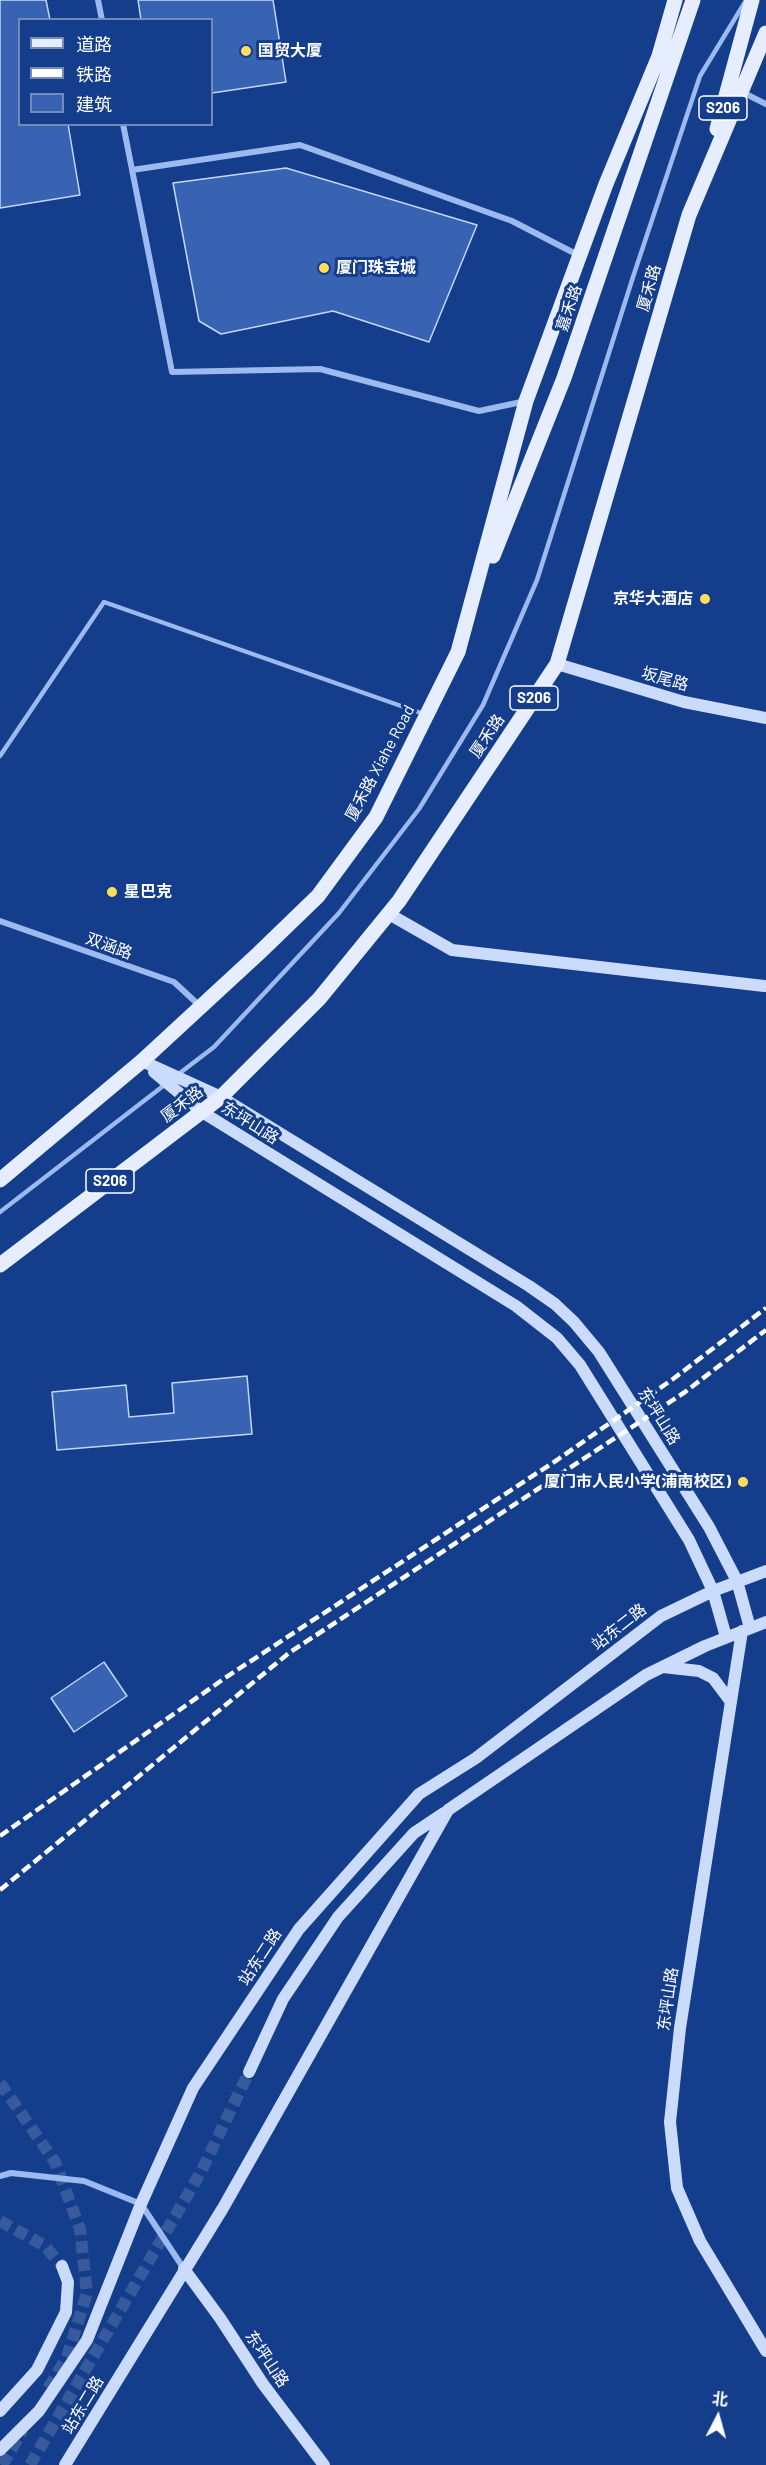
<!DOCTYPE html>
<meta charset="utf-8">
<style>
body{margin:0}
#map{position:relative;width:766px;height:2465px;overflow:hidden;background:#143d8b;font-family:Barlow,"Noto Sans SC",sans-serif}
canvas{display:block}
.legend{position:absolute;left:18px;top:18px;width:195px;height:108px;box-sizing:border-box;background:#143d8b;border:2px solid #728bb9;margin:0;padding:8px 10px;list-style:none;font-size:18px;color:#fff}
.legend li{display:flex;align-items:center;gap:12px;height:30px}
.legend b{width:30px;border:2px solid #728bb9}
.north{position:absolute;left:688px;top:2387px;width:60px;height:60px;-webkit-text-stroke:4px #143d8b;paint-order:stroke;rotate:6deg;font-size:16px;font-weight:700;line-height:24px;text-align:center;color:#fff}
.north::after{content:'';display:block;margin:auto;width:21px;height:27px;background:#fff;clip-path:polygon(50% 0,100% 100%,50% 72%,0 100%)}
</style>
<div id="map">
<canvas width="766" height="2465"></canvas>
<ul class="legend">
<li><b style="height:8px;background:#e5edff"></b>道路</li>
<li><b style="height:8px;background:#fff"></b>铁路</li>
<li><b style="height:16px;background:#3863b2"></b>建筑</li>
</ul>
<div class="north">北</div>
</div>
<script>
const ctx = document.querySelector('canvas').getContext('2d');
ctx.lineJoin = 'round';
function fillPath(path, color) { ctx.fillStyle = color; ctx.fill(path, 'evenodd'); }
const toPath = rows => new Path2D(rows.map(r => 'M' + r).join(''));
function trace(path, color, width, dash) { ctx.strokeStyle = color; ctx.lineWidth = width; ctx.lineCap = dash ? 'butt' : 'round'; ctx.setLineDash(dash || []); ctx.stroke(path); }
function label(font, color, halo, rows, align = 'center') {
  ctx.font = font + ' Barlow,"Noto Sans SC",sans-serif'; ctx.lineWidth = 6; ctx.setLineDash([]); ctx.textBaseline = 'middle'; ctx.strokeStyle = halo; ctx.fillStyle = color; for (const [text, x, y, turn = 0] of rows) {
    ctx.save(); ctx.translate(x, y); ctx.rotate((+turn || 0) * Math.PI / 180); ctx.textAlign = isNaN(turn) ? turn : align; if (halo) ctx.strokeText(text, 0, 0); ctx.fillText(text, 0, 0); ctx.restore();
  }
}
const building = toPath([
 [0,0,46,0,50,20,20,20,20,124,68,124,80,195,0,208,0,0],
 [138,0,273,0,286,82,212,93,212,20,141,20,138,0],
 [286,168,477,225,429,342,333,311,221,334,199,321,173,183,286,168],
 [247,1376,252,1434,57,1450,52,1392,126,1385,129,1417,174,1413,172,1383,247,1376],
 [104,1662,127,1696,74,1732,51,1698,104,1662]
]);
fillPath(building, '#3863b2');
trace(building, '#c2d7fb', 1.5);
trace(toPath([
 [0,2083,55,2162,80,2229,87,2293,67,2357,46,2392],
 [0,2221,45,2246,62,2266],
 [2,2465,23,2430],
 [30,2465,202,2170,249,2072]
]), '#375a9c', 12, [12, 6]);
trace(toPath([
 [0,756,104,602,424,714],
 [176,1076,214,1047,339,913,419,809,483,705,537,580,633,277,700,76,745,2],
 [0,1212,167,1083]
]), '#9cbaf0', 4.5);
trace(toPath([
 [98,0,102,20],
 [742,92,766,104],
 [123,124,172,372,320,369,479,411,526,401],
 [132,170,300,145,512,221,578,255],
 [0,921,174,982,201,1007],
 [0,2176,11,2173,84,2181,141,2204,184,2269]
]), '#9cbaf0', 6);
trace(toPath([
 [557,664,684,702,766,718],
 [389,914,452,950,764,986],
 [142,1061,221,1097,529,1286,555,1304,574,1322,599,1352,709,1527,737,1581,750,1628],
 [154,1072,202,1112,516,1306,557,1338,580,1365,689,1540,713,1591,726,1637],
 [742,1631,680,2028,670,2122,677,2188,700,2241,766,2351],
 [663,1667,699,1671,713,1678,731,1702],
 [249,2072,283,1999,338,1917,414,1833,444,1813],
 [184,2269,220,2318,263,2384,324,2465],
 [0,2411,37,2370,66,2312,68,2282,62,2266],
 [0,2450,39,2411,87,2340,141,2204,193,2088,299,1929,419,1794,476,1758,661,1616,713,1591,766,1571],
 [65,2465,223,2208,448,1810,646,1675,705,1646,766,1622]
]), '#cadbfb', 12);
trace(toPath([
 [717,129,752,0],
 [493,556,564,378,693,0],
 [0,1180,142,1061,259,953,318,896,376,817,458,652,526,401,606,184,659,56,675,0],
 [0,1265,221,1097,319,999,399,901,557,664,689,215,766,33]
]), '#e5edff', 15);
trace(toPath([
 [0,1836,225,1678,557,1460,673,1379,766,1308],
 [0,1890,289,1653,685,1392,766,1330]
]), '#fff', 4.5, [10, 4.5]);
for (const [x, y, r, color] of [
 [246,51,6,"#ffde5b"],
 [324,268,6,"#ffde5b"],
 [705,599,6,"#ffde5b"],
 [112,892,6,"#ffde5b"],
 [743,1482,6,"#ffde5b"]
]) { const dot = new Path2D(); dot.arc(x, y, r, 0, 2 * Math.PI); ctx.fillStyle = color; ctx.fill(dot); trace(dot, '#143d8b', 2); }
for (const [x, y, w] of [
 [723,108,48],
 [534,698,48],
 [110,1181,48]
]) { const box = new Path2D(); box.roundRect(x - w / 2, y - 12, w, 24, 4.5); ctx.fillStyle = '#143d8b'; ctx.fill(box); trace(box, '#fff', 1.5); }
label('bold 15px', '#fff', null, [
 ["S206",723,108],
 ["S206",534,698],
 ["S206",110,1181]
]);
label('bold 16px', '#fff', '#143d8b', [
 ["国贸大厦",258,51],
 ["厦门珠宝城",336,268],
 ["京华大酒店",693,599,"right"],
 ["星巴克",124,892],
 ["厦门市人民小学(浦南校区)",731,1482,"right"]
], 'left');
label('16px', '#fff', '#143d8b', [
 ["厦禾路",649,288,-74],
 ["嘉禾路",569,308,-71],
 ["坂尾路",665,679,16],
 ["厦禾路",487,736,-56],
 ["厦禾路 Xiahe Road",380,763,-62],
 ["双涵路",109,946,20],
 ["厦禾路",182,1104,-37],
 ["东坪山路",250,1123,32],
 ["东坪山路",659,1416,58],
 ["站东二路",619,1627,-38],
 ["站东二路",260,1957,-57],
 ["东坪山路",668,1999,-82],
 ["东坪山路",267,2359,56],
 ["站东二路",83,2405,-59]
]);
</script>
